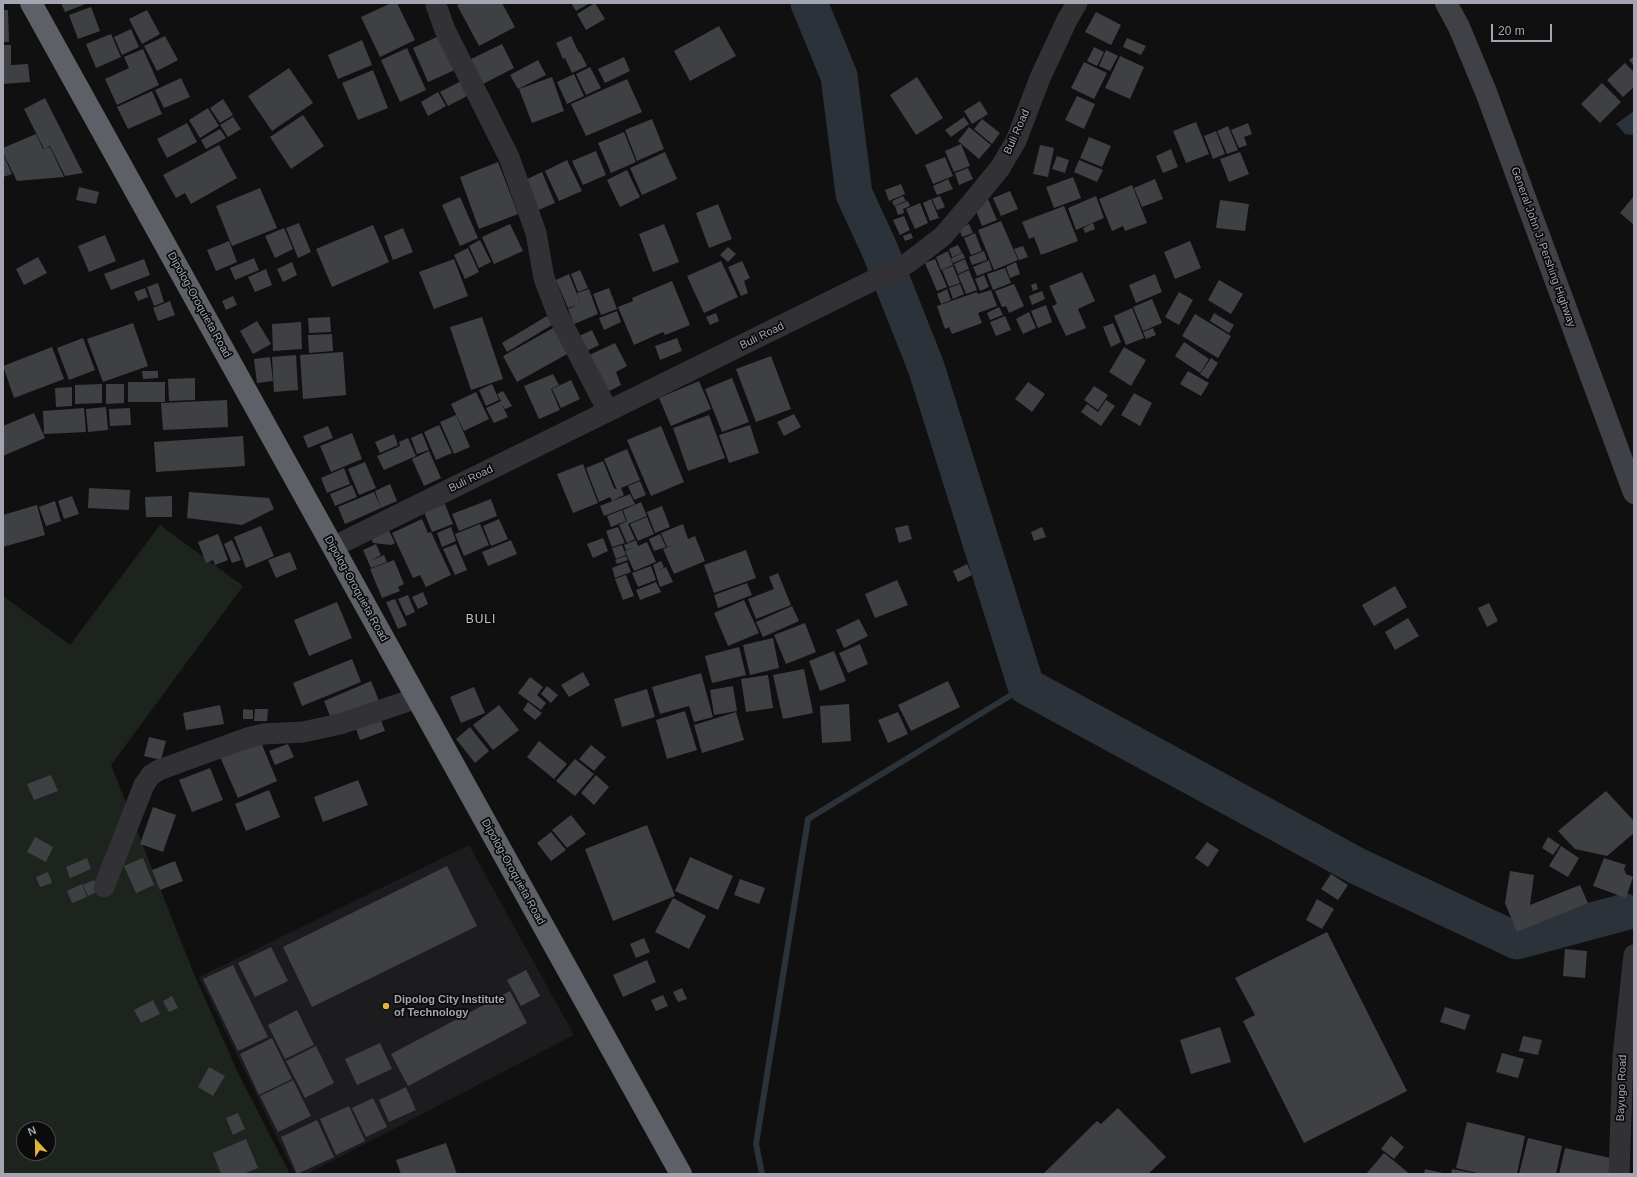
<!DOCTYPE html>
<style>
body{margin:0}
#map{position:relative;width:1637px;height:1177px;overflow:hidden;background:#101011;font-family:Helvetica,sans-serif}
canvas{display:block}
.frame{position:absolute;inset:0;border:4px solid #a3a6b1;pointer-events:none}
.north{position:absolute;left:16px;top:1121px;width:40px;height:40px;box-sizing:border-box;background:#0b0b0c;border:1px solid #48494e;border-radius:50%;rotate:338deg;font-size:11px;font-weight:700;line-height:16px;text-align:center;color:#a3a6b1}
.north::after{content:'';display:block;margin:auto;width:14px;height:18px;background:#e0b43a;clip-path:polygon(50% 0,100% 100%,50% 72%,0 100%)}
.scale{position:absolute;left:1491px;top:24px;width:61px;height:18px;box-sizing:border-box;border:2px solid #a3a6b1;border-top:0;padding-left:5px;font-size:12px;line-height:14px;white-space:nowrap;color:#a3a6b1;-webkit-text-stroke:3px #0b0b0c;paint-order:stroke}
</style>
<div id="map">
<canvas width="1637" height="1177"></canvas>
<div class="frame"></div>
<div class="north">N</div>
<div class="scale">20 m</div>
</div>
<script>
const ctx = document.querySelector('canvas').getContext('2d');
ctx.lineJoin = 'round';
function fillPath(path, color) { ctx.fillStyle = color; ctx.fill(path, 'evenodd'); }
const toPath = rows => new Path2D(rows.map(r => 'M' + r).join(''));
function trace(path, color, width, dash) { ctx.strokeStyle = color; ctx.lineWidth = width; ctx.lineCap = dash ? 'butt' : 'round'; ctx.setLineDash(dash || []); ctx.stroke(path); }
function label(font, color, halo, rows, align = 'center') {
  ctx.font = font + ' Helvetica,sans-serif'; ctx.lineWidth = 3.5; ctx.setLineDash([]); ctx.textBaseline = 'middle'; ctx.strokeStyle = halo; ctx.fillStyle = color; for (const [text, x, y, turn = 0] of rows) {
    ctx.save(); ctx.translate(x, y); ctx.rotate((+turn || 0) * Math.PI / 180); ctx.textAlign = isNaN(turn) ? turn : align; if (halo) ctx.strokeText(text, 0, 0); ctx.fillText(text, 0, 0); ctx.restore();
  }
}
fillPath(toPath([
 [469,845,574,1035,307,1174,295,1174,199,977]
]), '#1c1c1e');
fillPath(toPath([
 [160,525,243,586,111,765,194,974,238,1073,290,1174,3,1174,3,596,70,645],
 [24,1129,48,1129,48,1153,24,1153]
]), '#1d241e');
fillPath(toPath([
 [1634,111,1634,135,1625,134,1616,124]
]), '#2b3239');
trace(toPath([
 [762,1174,756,1144,808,819,1026,686]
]), '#2b3239', 6);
trace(toPath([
 [809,3,839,76,854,194,879,248,926,367,1026,686,1357,866,1517,941,1625,912]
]), '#2b3239', 37);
fillPath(toPath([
 [61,3,88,3,65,12],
 [391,3,397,3,415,40,380,57,361,17],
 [461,3,502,3,515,27,479,46,457,5],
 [571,3,590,3,576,11],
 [595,3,605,19,586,30,577,14],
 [91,7,100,31,78,39,69,15],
 [3,10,8,10,9,42,3,42],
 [147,10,160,34,142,44,129,19],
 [1096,12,1121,25,1111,45,1085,32],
 [719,26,736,56,690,81,674,51],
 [131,29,139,47,122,55,114,37],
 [111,34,121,57,96,68,86,44],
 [441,35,457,69,428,82,413,48],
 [165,36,178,60,157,71,144,46],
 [571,36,579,53,580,52,587,66,572,73,565,58,563,59,556,43],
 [1127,38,1146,46,1141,55,1123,47],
 [362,40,372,65,338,79,328,55],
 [502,44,514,68,479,86,467,61],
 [3,45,11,45,11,65,28,64,30,82,3,84],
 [1094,47,1104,52,1097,66,1087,61],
 [407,48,426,90,400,102,381,60],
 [143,49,159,85,117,105,105,79,129,68,124,57],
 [1106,50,1118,56,1110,71,1099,66],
 [1120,56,1144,67,1130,99,1105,88],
 [1634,56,1634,66,1629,60],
 [624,57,630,71,605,83,598,69],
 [538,60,546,75,518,89,510,75],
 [1084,62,1107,73,1094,99,1071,88],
 [1625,63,1634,72,1634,87,1623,97,1607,80],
 [590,67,601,88,586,95,576,74],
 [289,68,313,103,272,131,248,96],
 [373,70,388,108,358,120,342,83],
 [574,74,584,96,567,104,557,82],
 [552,77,564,111,532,123,519,89],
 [917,77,943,118,916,135,890,95],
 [181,78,190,97,164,108,155,90],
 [627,79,642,112,586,136,571,104],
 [461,81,469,95,448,106,440,92],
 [1602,83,1621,102,1600,123,1581,104],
 [152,91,162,114,128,129,117,107],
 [438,92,446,106,428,116,421,102],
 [1077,96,1095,104,1084,129,1065,120],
 [45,98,83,173,65,176,50,146,44,149,24,109],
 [223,99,233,115,220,123,210,108],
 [980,101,988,114,972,124,964,111],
 [208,108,219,126,200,138,189,120],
 [303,115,324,146,291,169,270,137],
 [233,117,241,129,228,137,220,125],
 [964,117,969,124,951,137,945,130],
 [652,119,664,149,637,161,625,130],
 [982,119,1000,133,992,144,974,129],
 [1196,122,1209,154,1186,163,1173,131],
 [187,123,197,142,167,158,157,139],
 [1248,123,1252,134,1244,137,1247,145,1239,148,1231,130],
 [1228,126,1238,150,1227,154,1217,131],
 [969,127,991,145,979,159,958,141],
 [220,129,226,138,206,149,201,140],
 [1216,131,1225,154,1213,159,1204,136],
 [624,132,636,162,611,173,598,143],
 [36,134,43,149,50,147,64,177,17,181,3,153,3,148],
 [1089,137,1111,146,1102,167,1080,158],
 [961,144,970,166,954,172,945,151],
 [219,145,237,178,191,204,185,193,176,198,163,175],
 [1040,145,1054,148,1048,177,1033,174],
 [1171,149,1178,167,1163,173,1156,156],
 [596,151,606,175,583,185,572,161],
 [665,152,677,179,642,195,630,168],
 [1240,152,1249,174,1229,182,1220,159],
 [3,154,12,174,3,177],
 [1057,156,1069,160,1065,173,1052,169],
 [945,157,953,176,933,184,925,165],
 [567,160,582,191,559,201,545,171],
 [1079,160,1103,170,1097,182,1074,172],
 [498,162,518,214,479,229,460,177],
 [968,168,973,179,959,185,955,173],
 [627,170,640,197,620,207,607,180],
 [542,172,555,203,536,211,523,181],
 [1073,177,1081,198,1054,208,1046,187],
 [948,179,953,189,937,195,933,186],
 [1155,179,1163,199,1142,207,1134,188],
 [901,184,905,194,889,201,885,190],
 [1132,185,1147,223,1125,231,1123,226,1112,231,1099,199],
 [79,187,99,192,96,204,76,200],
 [260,188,277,228,232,246,216,206],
 [1010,191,1018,209,1001,216,993,198],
 [903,196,906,201,894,206,892,201],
 [940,196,945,207,937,210,932,199],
 [1096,196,1104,218,1076,230,1068,208],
 [1634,196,1634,225,1620,213],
 [460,197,478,238,460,246,442,205],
 [931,199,939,218,930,221,923,203],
 [988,199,997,220,982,226,974,206],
 [1220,200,1249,204,1245,231,1216,228],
 [908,201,910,206,903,209,904,213,898,215,895,206],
 [920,203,928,223,915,229,906,209],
 [718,204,732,239,709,248,696,213],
 [1064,206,1078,241,1041,255,1034,237,1029,239,1022,222],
 [904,216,910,230,900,235,893,220],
 [1001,221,1018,260,994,270,978,230],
 [299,223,311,252,298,258,286,228],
 [1093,223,1095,229,1085,233,1083,228],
 [510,224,523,251,494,264,482,237],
 [664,224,679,262,653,272,639,234],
 [969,224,973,233,962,237,959,228],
 [373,225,389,262,332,287,316,249],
 [284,228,293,249,275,258,265,236],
 [403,228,413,252,393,260,384,236],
 [911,233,913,238,905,241,903,236],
 [975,233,982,251,971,255,964,238],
 [105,235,116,261,89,272,78,246],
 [480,240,491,262,479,268,469,246],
 [229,241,237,262,216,271,207,250],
 [1190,241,1201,268,1175,279,1164,252],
 [958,245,962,253,952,257,949,249],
 [1023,246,1028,257,1019,260,1014,249],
 [728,247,736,254,728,262,720,255],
 [468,248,479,272,465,279,454,255],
 [948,251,953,265,941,270,936,257],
 [984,251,987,260,972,265,969,257],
 [963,253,965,258,953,263,951,258],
 [38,257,47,273,24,285,16,269],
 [254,258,259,270,235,280,230,268],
 [144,259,150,275,111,290,104,274],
 [454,259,468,296,434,309,419,272],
 [935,259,947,287,937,291,925,263],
 [965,259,969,269,958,274,954,264],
 [989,260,992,270,977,276,973,267],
 [721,261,738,297,704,313,687,276],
 [742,261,750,278,744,281,748,293,741,296,728,267],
 [292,262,297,275,283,282,277,269],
 [1016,262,1020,274,1010,278,1006,267],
 [953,266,960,283,949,287,942,270],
 [1005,268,1011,283,993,290,987,274],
 [266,269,272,285,255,292,248,277],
 [580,270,588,288,578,292,571,274],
 [969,270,977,290,966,294,958,275],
 [1082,272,1095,301,1078,309,1086,328,1066,336,1052,306,1057,304,1049,286],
 [569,274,581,304,577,293,589,289,598,314,574,324,568,309,577,305,568,308,556,280],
 [1155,274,1162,292,1136,303,1129,285],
 [984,275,989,287,980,291,975,279],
 [1219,280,1243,294,1231,314,1208,300],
 [672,281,690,325,665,335,663,332,634,345,618,307,633,301,632,298],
 [158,283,164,302,154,306,147,287],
 [1036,283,1038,289,1033,291,1031,285],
 [960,284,964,294,953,299,949,288],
 [1014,284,1024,306,1009,313,1006,306,1002,307,995,291],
 [145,288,148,297,138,301,134,292],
 [609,288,617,309,601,315,593,294],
 [947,289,951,300,941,304,937,294],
 [991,290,997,306,978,313,982,323,952,334,949,327,945,329,937,306,977,292,978,294],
 [1042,291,1045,299,1032,305,1029,296],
 [1179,292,1193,300,1179,325,1165,317],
 [233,296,237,305,226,310,222,301],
 [1152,299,1162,323,1143,331,1133,307],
 [170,301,175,315,158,321,153,308],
 [1046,305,1052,322,1038,328,1031,311],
 [999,307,1003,315,990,320,987,313],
 [1132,308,1144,338,1126,345,1114,316],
 [617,311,621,322,604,330,599,318],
 [1029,312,1036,328,1023,334,1016,319],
 [716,313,719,321,710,325,706,317],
 [1214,313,1234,325,1229,333,1210,321],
 [1195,314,1231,336,1218,358,1182,336],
 [547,316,552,325,507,352,502,343],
 [1005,316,1011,330,996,336,990,322],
 [330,317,331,332,309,333,308,318],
 [482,317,503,379,471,390,450,327],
 [257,321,271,344,253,354,240,331],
 [301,322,302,349,273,351,272,324],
 [133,323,148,366,103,382,87,339],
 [1113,323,1121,342,1111,347,1103,327],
 [555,327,569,353,517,382,503,356],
 [1153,328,1156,335,1146,339,1143,332],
 [592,330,599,345,585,352,577,337],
 [332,334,333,351,309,353,308,335],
 [83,338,95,370,69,380,57,348],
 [677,338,682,351,660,360,655,346],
 [1184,342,1209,359,1200,373,1175,356],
 [615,343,627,366,616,372,621,385,603,394,585,357],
 [52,347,64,379,14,398,3,366],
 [1124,347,1146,360,1131,386,1109,372],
 [343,352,346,395,303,399,300,355],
 [296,355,298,390,274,392,272,357],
 [771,356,791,409,756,422,736,369],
 [270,357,273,381,257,383,254,359],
 [1211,358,1218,363,1208,379,1200,374],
 [142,371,158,371,158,378,143,379],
 [1188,371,1209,383,1201,396,1180,384],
 [553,374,559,385,551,389,560,410,539,419,524,386],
 [195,378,195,400,169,401,168,379],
 [732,378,749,422,722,432,705,389],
 [571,380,580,399,561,408,552,389],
 [699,381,711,409,671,426,659,398],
 [128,382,165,382,165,402,128,402],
 [1028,382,1045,394,1032,412,1015,399],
 [102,384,102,403,75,404,75,385],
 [106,384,124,384,124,403,106,404],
 [492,384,499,400,486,406,479,390],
 [1094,386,1108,395,1098,410,1084,400],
 [72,387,72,406,56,407,55,388],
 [503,391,512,406,505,409,502,405,508,417,494,423,486,408,501,401,497,394],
 [476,392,489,419,464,431,451,404],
 [1134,393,1152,403,1140,426,1121,415],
 [227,400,228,427,163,430,161,403],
 [1106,400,1115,406,1101,426,1081,412,1087,404,1098,412],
 [106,407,108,430,88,432,86,409],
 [84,408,86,432,44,434,43,411],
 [130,408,131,425,110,426,109,409],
 [34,413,45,438,3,456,3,426],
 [794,414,801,427,784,436,777,422],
 [456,415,470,447,454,454,440,422],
 [709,415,725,458,688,471,673,428],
 [439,425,452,453,436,460,424,432],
 [750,425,759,453,729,463,719,435],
 [328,426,333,438,308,448,303,436],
 [661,426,684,482,651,496,627,440],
 [352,433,362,459,331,472,320,446],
 [422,433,429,450,417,454,411,438],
 [394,434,398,445,380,453,375,442],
 [243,436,245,466,156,472,154,442],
 [408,438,416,456,384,470,377,456,400,446,399,442],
 [627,449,640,480,621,488,624,495,612,501,610,497,599,502,586,468,603,461,614,488,617,490,604,459],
 [429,451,441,478,424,486,412,459],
 [365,462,376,488,359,495,348,469],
 [583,464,598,503,573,513,557,474],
 [344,468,350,484,327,493,321,478],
 [640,481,646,495,634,500,628,486],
 [390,484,397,501,381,508,375,491],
 [352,485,357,497,335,506,330,494],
 [89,488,130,490,129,510,88,508],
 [189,492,269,498,274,509,242,525,187,518],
 [374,492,381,508,345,524,338,507],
 [630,494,635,504,604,516,600,506],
 [72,496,79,514,64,519,58,501],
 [172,496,172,517,146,517,145,497],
 [491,499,497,516,459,531,452,514],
 [55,501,61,521,46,526,39,507],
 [641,502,647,516,628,524,635,539,627,543,619,525,627,521,623,510],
 [445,504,453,524,432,532,424,512],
 [37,505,45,535,3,547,3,515],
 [662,506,670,527,655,533,647,512],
 [622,510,626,521,611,527,607,516],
 [647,517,654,534,638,541,630,524],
 [422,519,428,533,431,532,451,575,426,587,420,575,413,578,392,533],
 [499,519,508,539,491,546,483,526],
 [480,524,489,545,464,556,455,534],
 [683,524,688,539,695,536,705,561,674,574,663,549,673,545,667,547,661,533],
 [908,525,912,539,899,543,895,528],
 [261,526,274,556,246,568,234,537],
 [451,527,456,541,442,547,437,533],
 [618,527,625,543,612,547,606,531],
 [1042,527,1046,537,1034,541,1031,532],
 [388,529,395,543,391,545,373,543,371,538],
 [218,534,228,560,215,565,213,560,206,563,198,542],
 [660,534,666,547,654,551,649,539],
 [603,538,608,551,593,558,587,544],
 [232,540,241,560,232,563,224,544],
 [511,540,517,554,488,566,482,552],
 [636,540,638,546,647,542,656,562,634,571,625,551,634,547,626,550,624,545],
 [376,544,381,555,370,561,384,555,387,562,371,568,363,550],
 [456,544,467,570,455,575,443,549],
 [622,545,626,555,616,559,612,548],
 [746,550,756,578,714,593,704,565],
 [290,552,297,569,276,578,268,560],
 [626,556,628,560,617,564,615,560],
 [394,560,404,584,398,587,400,591,382,598,370,569],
 [661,561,664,567,658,570,666,567,673,582,660,587,653,565],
 [627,562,631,572,615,578,612,568],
 [967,564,972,575,958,582,953,571],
 [651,566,656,580,638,587,632,573],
 [778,573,791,605,756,619,748,599,774,589,769,577],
 [626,575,634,596,623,600,615,579],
 [897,580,908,605,875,618,865,594],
 [656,582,661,592,640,600,636,590],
 [747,583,752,595,718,608,714,595],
 [1395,586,1407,607,1374,626,1362,605],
 [423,592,428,604,418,609,412,597],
 [408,595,415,612,406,616,398,599],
 [395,599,407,625,398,629,386,602],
 [744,600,759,633,728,646,714,613],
 [337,602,352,638,309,656,294,620],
 [1489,603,1498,621,1487,627,1478,608],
 [792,606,799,621,763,637,756,622],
 [1408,618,1419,636,1395,650,1385,632],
 [859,619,868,636,844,648,836,630],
 [805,623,816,652,786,664,774,635],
 [773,638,779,668,750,675,743,645],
 [860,644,868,664,848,673,839,653],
 [739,647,746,675,712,683,705,656],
 [834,651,846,681,820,691,809,661],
 [352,659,361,682,302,706,293,683],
 [804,669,813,713,783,719,773,675],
 [583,672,590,685,569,697,561,685],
 [701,673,713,717,694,722,689,706,660,714,652,687],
 [768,675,773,708,746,712,741,679],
 [530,677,543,687,537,695,546,703,541,710,518,693],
 [371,681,379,701,332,721,324,701],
 [948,681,960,707,911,731,898,705],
 [547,686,558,695,551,703,541,694],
 [733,686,737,711,714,715,710,690],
 [474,687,485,713,461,723,450,697],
 [647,689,655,717,622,727,614,699],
 [528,702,542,713,535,720,523,710],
 [849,704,851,741,822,743,820,706],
 [220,705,224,724,186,730,183,713],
 [499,705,519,730,493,750,473,725],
 [243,709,253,710,253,719,243,719],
 [255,709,268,709,267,721,254,721],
 [685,711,697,750,667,759,656,720],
 [736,712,744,740,702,753,694,725],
 [898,712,908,734,888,743,878,720],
 [380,717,385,731,360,740,355,726],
 [470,727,489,751,475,763,456,739],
 [149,737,166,741,161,760,144,756],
 [260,740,277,781,238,798,220,757],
 [539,741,567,764,554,779,527,757],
 [288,744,294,757,275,765,269,751],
 [591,745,606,757,594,771,579,759],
 [575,759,594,774,575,796,556,781],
 [210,768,223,800,192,812,179,780],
 [51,775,58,791,34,800,27,784],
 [596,775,609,787,594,805,581,793],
 [358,780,368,805,323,822,314,797],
 [269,790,280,817,246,831,235,804],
 [1606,791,1634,821,1634,833,1607,856,1575,849,1558,831],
 [153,807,176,815,163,852,140,844],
 [571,815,586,834,567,848,552,830],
 [647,825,675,896,613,921,585,849],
 [551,832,566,850,551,861,537,843],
 [35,837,53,847,46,862,27,852],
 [1548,837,1560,845,1553,855,1542,848],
 [1207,842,1219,850,1208,867,1195,858],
 [1561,846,1579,858,1568,877,1549,866],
 [690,857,733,876,718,910,675,891],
 [87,858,91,869,70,878,66,867],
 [143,858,154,885,136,893,124,866],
 [1604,858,1626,865,1624,869,1626,874,1633,877,1626,898,1593,886],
 [175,861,183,881,160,890,152,870],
 [447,866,477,926,312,1007,283,947],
 [1510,871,1534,875,1530,905,1580,885,1588,903,1517,932,1505,903],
 [48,872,52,883,40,887,36,877],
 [1331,874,1348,885,1338,900,1321,889],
 [740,879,765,888,759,904,734,895],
 [94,880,99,891,88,896,83,885],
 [82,884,87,897,72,903,67,891],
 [673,898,706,916,689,949,655,932],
 [1317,899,1334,909,1322,929,1306,920],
 [1327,932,1407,1091,1304,1143,1243,1021,1255,1015,1235,978],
 [644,938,650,952,636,958,630,944],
 [271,947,288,981,255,997,238,963],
 [1565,949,1587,951,1585,978,1563,976],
 [647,960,656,982,623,997,613,975],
 [233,965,268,1037,238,1051,203,979],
 [526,970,540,996,521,1006,507,980],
 [682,988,687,999,678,1002,673,992],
 [510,991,527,1023,408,1086,391,1054],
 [663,995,668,1006,656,1011,651,1000],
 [172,996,178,1008,169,1012,163,1001],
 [153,1000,160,1014,141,1023,134,1010],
 [1445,1007,1470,1015,1465,1030,1440,1022],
 [297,1010,314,1045,285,1059,268,1025],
 [1220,1027,1231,1062,1191,1074,1180,1040],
 [1523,1036,1542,1040,1538,1055,1519,1051],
 [272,1038,292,1079,259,1095,240,1054],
 [380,1043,392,1069,357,1085,345,1059],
 [316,1046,334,1083,305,1098,286,1061],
 [1502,1053,1524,1059,1518,1078,1496,1072],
 [209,1067,225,1076,213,1096,198,1087],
 [293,1080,311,1116,278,1132,260,1096],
 [406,1087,416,1110,389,1122,379,1100],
 [373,1098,387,1127,366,1137,352,1108],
 [349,1106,365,1141,336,1155,320,1119],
 [1118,1108,1166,1157,1148,1174,1043,1174,1097,1121,1101,1124],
 [238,1113,245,1129,233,1135,226,1118],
 [317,1120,334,1157,297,1174,281,1137],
 [1467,1122,1525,1136,1517,1174,1481,1174,1456,1168],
 [1391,1136,1404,1147,1394,1159,1381,1149],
 [1528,1138,1562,1146,1556,1174,1519,1174],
 [246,1139,258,1168,243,1174,221,1174,213,1153],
 [446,1143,457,1174,401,1174,396,1160],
 [1565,1148,1615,1159,1612,1174,1559,1174],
 [1384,1153,1410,1174,1366,1174],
 [1425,1169,1443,1173,1443,1174,1424,1174],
 [1452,1169,1473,1173,1473,1174,1451,1174]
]), '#3f4044');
trace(toPath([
 [436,5,445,30,509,157,536,233,544,278,558,315,608,411],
 [333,547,908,263,943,236,973,201,1000,168,1016,141,1040,78,1067,20,1077,3],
 [104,887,144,785,151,775,159,770,247,738,264,734,303,732,340,724,417,698],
 [1619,1174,1623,1056,1634,955]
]), '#323236', 21);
trace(toPath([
 [1446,3,1459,27,1486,92,1634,493]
]), '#404146', 22);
trace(toPath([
 [31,3,681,1174]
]), '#5e6067', 22);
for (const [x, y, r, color] of [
 [386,1006,4,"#e0b43a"]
]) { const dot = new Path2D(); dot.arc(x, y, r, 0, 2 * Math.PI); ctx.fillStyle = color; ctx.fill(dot); trace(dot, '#0b0b0c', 1.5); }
label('11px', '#a3a6b1', '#0b0b0c', [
 ["Buli Road",1017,132,-66],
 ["General John J. Pershing Highway",1543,247,70],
 ["Dipolog-Oroquieta Road",199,305,61],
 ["Buli Road",762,336,-26],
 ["Buli Road",471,479,-26],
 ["Dipolog-Oroquieta Road",356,589,61],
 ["Dipolog-Oroquieta Road",513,872,61],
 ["Bayugo Road",1622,1088,-88]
]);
label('bold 11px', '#a3a6b1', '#0b0b0c', [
 ["Dipolog City Institute",394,1000],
 ["of Technology",394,1013]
], 'left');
ctx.letterSpacing = '1px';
label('12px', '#c3c5cd', '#0b0b0c', [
 ["BULI",481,620]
]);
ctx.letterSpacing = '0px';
</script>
